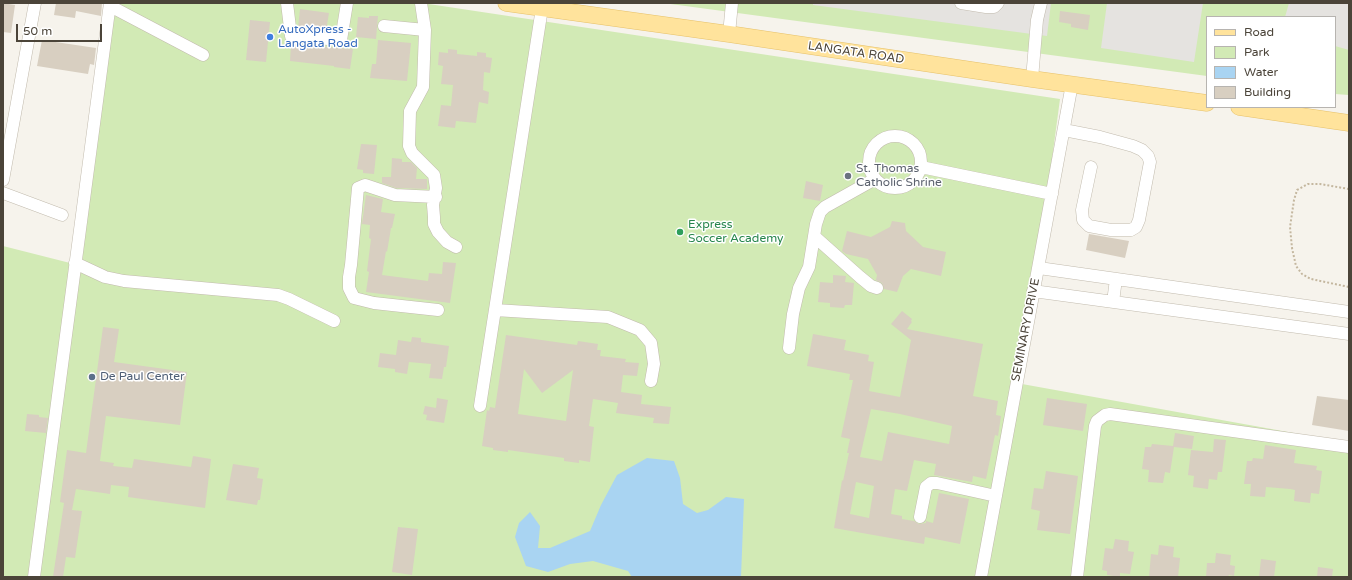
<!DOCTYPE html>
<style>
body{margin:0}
#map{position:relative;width:1352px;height:580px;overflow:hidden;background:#f6f3ec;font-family:"Varela Round",sans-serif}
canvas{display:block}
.frame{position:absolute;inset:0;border:4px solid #4b4439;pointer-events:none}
.legend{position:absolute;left:1206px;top:16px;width:130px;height:92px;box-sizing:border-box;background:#fff;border:1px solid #b7b4b0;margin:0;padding:5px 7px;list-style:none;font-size:12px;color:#4b4439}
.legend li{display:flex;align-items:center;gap:8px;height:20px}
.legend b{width:20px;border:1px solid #b7b4b0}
.scale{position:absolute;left:16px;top:24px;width:86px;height:18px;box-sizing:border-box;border:2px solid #4b4439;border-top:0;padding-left:5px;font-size:12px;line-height:14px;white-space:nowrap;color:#4b4439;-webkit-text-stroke:3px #fff;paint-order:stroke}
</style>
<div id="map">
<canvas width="1352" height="580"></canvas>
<div class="frame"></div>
<ul class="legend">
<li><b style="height:5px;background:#ffe39c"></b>Road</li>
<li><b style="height:11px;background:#d2eab5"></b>Park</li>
<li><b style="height:11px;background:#a9d4f2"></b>Water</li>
<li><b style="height:11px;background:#d8cfc1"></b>Building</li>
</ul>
<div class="scale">50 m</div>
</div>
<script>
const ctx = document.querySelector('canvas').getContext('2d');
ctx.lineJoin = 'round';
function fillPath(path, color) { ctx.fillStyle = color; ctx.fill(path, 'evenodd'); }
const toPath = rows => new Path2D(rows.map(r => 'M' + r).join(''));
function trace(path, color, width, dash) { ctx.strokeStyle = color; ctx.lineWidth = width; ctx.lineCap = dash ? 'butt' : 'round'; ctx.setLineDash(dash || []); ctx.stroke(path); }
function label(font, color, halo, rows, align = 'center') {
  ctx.font = font + ' "Varela Round",sans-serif'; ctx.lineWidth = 3; ctx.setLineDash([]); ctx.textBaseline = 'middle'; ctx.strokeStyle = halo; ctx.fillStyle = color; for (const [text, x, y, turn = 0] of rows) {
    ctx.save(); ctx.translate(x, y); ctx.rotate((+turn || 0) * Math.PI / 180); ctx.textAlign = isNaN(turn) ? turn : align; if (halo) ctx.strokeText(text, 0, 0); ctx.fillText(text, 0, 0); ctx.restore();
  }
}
fillPath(toPath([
 [110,3,422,3,1060,99,1022,384,1349,443,1349,577,3,577,3,246,74,264],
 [663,3,1349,3,1349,95,1335,94,1335,17,1207,17,1207,76]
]), '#d2eab5');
fillPath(toPath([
 [813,3,1051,3,1047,36,813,5],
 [1107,3,1203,3,1194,62,1101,48],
 [1289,3,1349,3,1349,50,1335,46,1335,17,1285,17]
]), '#e5e3e0');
fillPath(toPath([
 [647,458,674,461,680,478,683,504,697,513,708,510,726,497,744,499,741,577,632,577,628,571,593,561,570,564,548,572,526,566,515,537,519,523,530,512,540,526,538,548,550,548,590,531,601,505,617,475]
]), '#a9d4f2');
fillPath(toPath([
 [3,3,15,5,11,33,3,32],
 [56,3,102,3,101,16,76,11,75,18,54,15],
 [300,9,329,13,326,31,298,29],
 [1060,11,1090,15,1088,30,1071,27,1071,24,1059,22],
 [369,16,378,16,376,39,356,37,358,17,369,18],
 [250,20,270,22,266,62,246,60],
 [42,40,96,48,94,65,90,64,88,74,37,66],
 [378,40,411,43,407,81,370,78,372,64,376,64],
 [291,44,353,49,350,69,334,67,334,66,290,61],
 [448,49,457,50,457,54,477,56,477,52,486,53,486,57,492,58,490,73,484,72,483,90,489,92,488,104,479,102,476,123,456,121,455,128,438,126,441,105,451,106,453,85,441,84,443,66,438,65,439,52,448,53],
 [361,144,377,145,374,174,363,173,363,170,357,169],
 [392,158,402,159,402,162,411,162,417,168,416,179,427,179,427,189,396,188,382,183,382,177,391,177],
 [806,181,823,185,820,201,803,198],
 [366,195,383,199,381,212,395,214,392,228,391,228,387,252,386,251,382,275,428,281,429,273,442,274,443,262,456,263,450,303,366,292,369,272,367,271,371,239,369,238,370,225,362,224],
 [892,221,905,223,906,231,923,247,946,252,941,276,911,269,903,276,897,292,884,289,882,283,876,280,877,275,868,259,846,254,842,251,847,231,871,237,890,227],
 [1089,234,1129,241,1125,258,1086,250],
 [833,275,846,276,845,282,854,283,852,305,845,305,844,308,830,307,830,303,818,302,820,282,833,283],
 [902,311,912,319,911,321,912,322,907,329,983,344,973,396,998,401,996,415,1001,416,998,436,995,435,986,479,973,476,972,482,934,475,936,464,914,460,907,491,895,489,891,514,902,516,902,519,914,521,919,524,926,523,926,521,933,523,939,493,969,499,960,544,925,537,924,544,834,528,842,480,843,481,849,453,847,453,850,439,841,437,853,380,849,380,850,374,807,366,813,334,846,340,844,350,869,355,868,361,874,362,869,391,900,397,911,340,891,324],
 [871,409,900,414,952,426,949,444,888,432,882,461,860,457],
 [856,482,874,486,869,518,850,514],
 [103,327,119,329,114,362,187,372,180,425,106,416,100,461,114,463,113,466,132,468,134,459,191,467,193,456,211,459,205,508,128,497,129,487,111,485,110,494,76,489,72,510,82,511,75,558,66,557,63,577,53,577,64,503,60,502,67,450,86,453],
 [506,335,577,345,578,341,598,344,597,350,601,350,600,356,626,359,625,362,639,363,637,376,623,375,621,392,642,395,641,404,671,407,669,424,653,423,654,418,616,413,618,403,593,399,589,426,594,427,590,462,579,460,579,463,564,461,564,458,508,450,508,452,493,450,493,448,482,446,487,410,489,411,490,407,495,408],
 [524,369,542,393,573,370,566,421,518,414],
 [412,337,421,338,421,342,449,346,446,367,444,367,442,379,429,378,431,364,409,362,407,374,395,372,395,369,378,367,380,353,396,355,398,340,411,342],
 [1317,396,1349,400,1349,431,1312,425],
 [437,398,448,400,444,423,426,420,427,415,423,414,425,406,436,408],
 [1047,398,1087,404,1083,431,1043,425],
 [27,414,39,415,39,417,48,418,46,433,25,431],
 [1175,433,1194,436,1192,449,1174,447,1170,473,1165,472,1163,483,1148,482,1149,470,1142,469,1145,447,1151,447,1152,444,1173,446],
 [1214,439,1226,440,1222,472,1218,472,1217,480,1209,479,1208,489,1193,487,1194,476,1188,475,1191,450,1213,452],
 [1265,445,1296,450,1294,463,1317,466,1316,470,1322,471,1319,494,1311,493,1310,503,1294,501,1295,490,1290,489,1266,487,1265,497,1250,496,1251,484,1244,484,1247,461,1252,461,1253,458,1263,459],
 [233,464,259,468,257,478,263,479,260,500,258,500,257,505,226,500],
 [1046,471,1078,476,1070,534,1037,530,1040,511,1031,509,1034,488,1043,489],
 [398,527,418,529,412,575,392,572],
 [1115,539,1129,541,1128,551,1134,552,1130,574,1120,573,1120,577,1107,575,1107,571,1102,570,1105,548,1113,549],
 [1159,545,1174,547,1173,557,1180,558,1178,577,1149,577,1151,554,1158,555],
 [1216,553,1231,555,1230,565,1235,566,1234,576,1229,575,1228,577,1206,577,1207,563,1215,563],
 [1261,559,1276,561,1274,577,1259,577],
 [1318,567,1333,569,1332,577,1317,577]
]), '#d8cfc1');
const minor = toPath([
 [287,3,291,36,341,40,347,3],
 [421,3,425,30,423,87,410,111,409,146,412,153,434,175,436,188,433,205,434,217,434,224,438,232,447,242,456,247],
 [961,3,986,7,994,7,998,3],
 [110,6,203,55],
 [384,26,425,30],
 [729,34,732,3],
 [1032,79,1037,20,1041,3],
 [1064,130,1100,137,1133,146,1142,150,1148,156,1150,162,1139,220,1136,227,1131,230,1111,230,1089,226,1083,220,1082,210,1091,167],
 '869 162a26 26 0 1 1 52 0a26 26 0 1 1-52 0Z',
 [921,167,1052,194],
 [3,180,35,3],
 [3,193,62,215],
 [436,197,395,195,365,185,358,188,351,265,349,277,349,288,354,298,374,303,438,310],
 [814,236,860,277,871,286,877,288],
 [75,263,105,277,124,281,278,295,289,299,334,321],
 [1039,268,1349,312],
 [1033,291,1349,334],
 [1113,302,1116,279],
 [495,310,608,317,640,330,651,343,654,364,651,381],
 [789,348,793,314,799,288,809,267,816,224,820,212,825,207,875,179],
 [480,406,542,8],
 [920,517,926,487,931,483,937,483,996,496],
 [34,577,110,3],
 [981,577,1072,84],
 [1077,577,1095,426,1097,421,1105,415,1110,414,1349,447]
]);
const major = toPath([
 [506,3,729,34,1032,79,1207,103],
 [1239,107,1349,123]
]);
trace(minor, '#c2bbae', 13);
trace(major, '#e6c16a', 17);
trace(toPath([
 [1349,189,1320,184,1308,184,1297,190,1294,200,1290,227,1292,248,1296,266,1302,274,1311,279,1349,287]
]), '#c4b79f', 2, [2, 2]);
trace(minor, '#fff', 12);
trace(major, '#ffe39c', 16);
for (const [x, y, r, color] of [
 [270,37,4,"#3f7fe0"],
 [848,176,4,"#6b7280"],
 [680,232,4,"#2e9e5b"],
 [92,377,4,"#5c6f8a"]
]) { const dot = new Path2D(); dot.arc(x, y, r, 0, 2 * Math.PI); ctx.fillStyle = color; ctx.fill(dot); trace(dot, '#fff', 1.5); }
label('12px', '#366cbe', '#fff', [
 ["AutoXpress -",278,30],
 ["Langata Road",278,44]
], 'left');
label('12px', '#4b4439', '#fff', [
 ["LANGATA ROAD",856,53,8],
 ["SEMINARY DRIVE",1026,330,-79]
]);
label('12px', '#5b616d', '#fff', [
 ["St. Thomas",856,169],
 ["Catholic Shrine",856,183]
], 'left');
label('12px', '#27864d', '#fff', [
 ["Express",688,225],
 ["Soccer Academy",688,239]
], 'left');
label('12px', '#4e5e75', '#fff', [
 ["De Paul Center",100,377]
], 'left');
</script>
